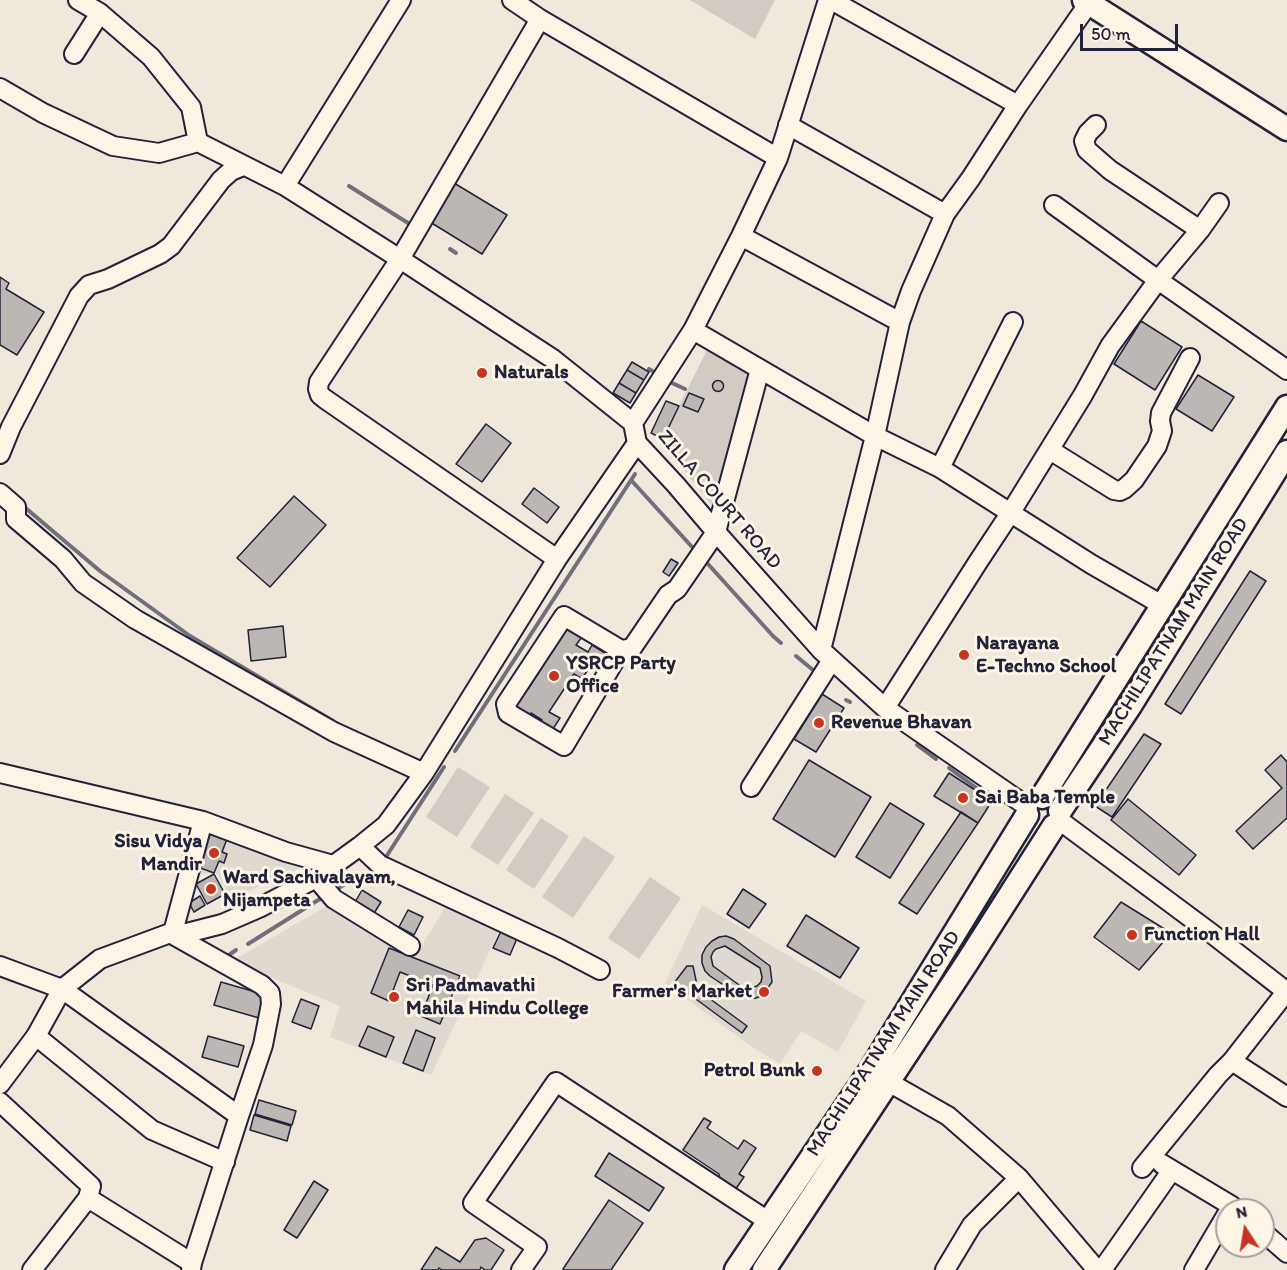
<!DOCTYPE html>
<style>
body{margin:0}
#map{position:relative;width:1287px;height:1270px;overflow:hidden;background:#efe8db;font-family:Itim,sans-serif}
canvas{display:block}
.north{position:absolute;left:1215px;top:1198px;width:60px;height:60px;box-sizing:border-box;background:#fcf5e5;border:2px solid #a5a1a1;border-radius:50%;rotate:348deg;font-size:16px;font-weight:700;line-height:24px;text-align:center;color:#22223b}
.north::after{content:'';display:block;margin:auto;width:21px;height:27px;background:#c8321e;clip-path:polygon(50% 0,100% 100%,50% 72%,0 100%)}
.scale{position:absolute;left:1080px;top:24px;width:98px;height:27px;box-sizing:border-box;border:3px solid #22223b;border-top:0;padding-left:8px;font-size:18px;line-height:21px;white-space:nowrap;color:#22223b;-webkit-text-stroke:4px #fcf5e5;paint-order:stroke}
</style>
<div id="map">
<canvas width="1287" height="1270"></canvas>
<div class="north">N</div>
<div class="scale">50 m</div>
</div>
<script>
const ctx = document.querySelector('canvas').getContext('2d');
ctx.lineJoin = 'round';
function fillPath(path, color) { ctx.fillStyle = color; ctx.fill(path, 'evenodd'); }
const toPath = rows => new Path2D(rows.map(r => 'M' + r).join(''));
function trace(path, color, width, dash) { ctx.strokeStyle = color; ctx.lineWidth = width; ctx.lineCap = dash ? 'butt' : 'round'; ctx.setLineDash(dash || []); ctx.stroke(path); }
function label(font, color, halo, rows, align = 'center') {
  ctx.font = font + ' Itim,sans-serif'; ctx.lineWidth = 6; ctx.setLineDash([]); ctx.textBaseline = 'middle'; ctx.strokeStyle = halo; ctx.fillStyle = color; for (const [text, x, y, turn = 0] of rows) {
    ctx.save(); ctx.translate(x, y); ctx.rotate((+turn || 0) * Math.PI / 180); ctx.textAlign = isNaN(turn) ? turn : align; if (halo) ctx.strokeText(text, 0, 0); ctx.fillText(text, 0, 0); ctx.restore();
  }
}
fillPath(toPath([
 [210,830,305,866,231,899,217,873,193,875],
 [448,902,501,927,431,1075,330,1037,340,1006,232,961,332,903,417,954],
 [702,905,866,1001,838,1052,801,1031,780,1064,752,1047,665,983]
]), '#e0d9cf');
fillPath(toPath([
 [690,0,775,0,755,39],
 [709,346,753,375,712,505,661,442],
 [458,767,490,787,457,837,426,817],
 [505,794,534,813,498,865,470,847],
 [541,818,569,836,534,889,506,870],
 [584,836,615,857,573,918,542,897],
 [650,877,681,898,639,959,608,938]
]), '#d1cbc3');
trace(toPath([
 [349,186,408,223],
 [450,249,456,253],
 [649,369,654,372],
 [672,383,685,389],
 [631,480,693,548],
 [22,505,100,571,190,636,333,721],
 [708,564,773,636,781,643],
 [796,656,813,670],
 [846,700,850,702],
 [917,745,936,759],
 [455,751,635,474],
 [949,768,997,803],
 [384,860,444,767],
 [351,880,360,875],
 [335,890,347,883],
 [248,944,323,897],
 [229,955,236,950]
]), '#716f79', 4);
const building = toPath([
 [454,183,507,215,482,254,430,222,454,183],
 [0,277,9,283,6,289,44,312,17,355,0,345,0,277],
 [1141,321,1182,347,1155,390,1114,364,1141,321],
 [632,362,649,372,644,380,627,370,632,362],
 [627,370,644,380,636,393,619,383,627,370],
 [1198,375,1234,397,1212,431,1176,409,1198,375],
 '712.5 386a5.5 5.5 0 1 1 11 0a5.5 5.5 0 1 1-11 0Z',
 [619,383,636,393,630,403,613,393,619,383],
 [689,393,704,399,698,412,683,406,689,393],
 [666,401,679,406,663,439,651,433,666,401],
 [486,424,511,443,482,482,456,464,486,424],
 [534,488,559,507,547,523,522,504,534,488],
 [294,496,326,525,270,587,237,558,294,496],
 [671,559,678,563,669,576,663,572,671,559],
 [1250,571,1266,581,1181,714,1165,704,1250,571],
 [565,625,582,637,576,645,588,652,592,645,605,653,599,663,594,660,582,679,574,674,549,712,560,718,551,732,539,724,542,720,531,713,528,718,511,707,524,687,528,689,557,644,554,642,565,625],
 [283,626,286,657,251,661,248,630,283,626],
 [822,694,844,708,816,752,794,739,822,694],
 [1144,734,1161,744,1112,817,1095,806,1144,734],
 [1281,755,1287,762,1287,818,1253,849,1236,831,1282,788,1265,770,1281,755],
 [809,760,871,797,835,857,773,819,809,760],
 [949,773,992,801,978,823,934,796,949,773],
 [1128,799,1196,855,1179,875,1111,820,1128,799],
 [890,803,924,824,890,878,856,857,890,803],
 [961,812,978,823,917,914,899,903,961,812],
 [211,832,227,839,222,852,227,854,224,863,219,861,214,873,198,867,211,832],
 [214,874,225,894,207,904,196,884,214,874],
 [743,889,766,904,749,928,727,914,743,889],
 [362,890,381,902,373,915,354,904,362,890],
 [200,896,205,905,194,912,189,903,200,896],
 [1121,902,1171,933,1139,970,1094,937,1121,902],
 [408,910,423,917,414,935,399,927,408,910],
 [806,915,859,948,840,978,787,946,806,915],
 [502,929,518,936,510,955,493,948,502,929],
 [726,936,734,939,770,966,772,982,763,995,756,998,748,999,740,996,710,976,705,971,702,963,702,955,706,947,712,941,719,937,726,936],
 [725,946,760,968,762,977,761,982,757,986,747,989,742,987,713,966,711,957,713,952,716,949,725,946],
 [389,948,460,976,440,1024,421,1016,433,985,400,972,389,1001,371,993,389,948],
 [687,966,693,966,698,990,693,997,674,983,687,966],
 [221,982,266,995,259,1018,214,1005,221,982],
 [698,990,747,1026,742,1033,693,997,698,990],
 [301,999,319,1006,311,1029,292,1022,301,999],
 [368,1026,394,1037,386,1057,359,1046,368,1026],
 [416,1030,435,1038,423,1071,403,1063,416,1030],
 [208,1036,244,1046,238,1067,202,1057,208,1036],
 [259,1100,296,1111,292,1125,255,1114,259,1100],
 [254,1115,291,1126,287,1141,250,1130,254,1115],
 [704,1118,711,1122,707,1128,738,1149,744,1140,756,1148,739,1174,744,1177,735,1190,720,1180,719,1174,683,1150,704,1118],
 [609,1153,664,1188,649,1211,595,1176,609,1153],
 [314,1181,328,1190,297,1238,284,1230,314,1181],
 [609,1200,643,1223,611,1270,564,1270,563,1269,609,1200],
 [486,1238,504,1250,491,1270,485,1270,481,1267,480,1270,442,1270,439,1268,438,1270,421,1270,436,1247,460,1262,475,1240,486,1238]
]);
fillPath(building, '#bcb7b3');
trace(building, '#22223b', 1.5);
const minor = toPath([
 [78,0,100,13,151,57,191,107,198,142,285,186,400,259,553,359,633,423,637,443,676,485,716,532,821,650,885,708,1028,807],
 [512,0,540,19,778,158],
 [540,19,400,259,319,382,318,389,320,395,325,399,557,559],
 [74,54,100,13],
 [0,88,43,113,113,146,159,153,198,142],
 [1018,105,1091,0],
 [788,125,945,214],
 [1096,125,1088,133,1084,141,1087,150,1110,170,1200,230],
 [285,186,401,0],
 [1054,205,1158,280,1287,370],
 [741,236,900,322],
 [693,330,875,436,940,468,1091,564,1162,605],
 [633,423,693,330,741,236,778,158,828,0],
 [1050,450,1114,490,1120,491,1124,489,1134,480,1157,446,1162,431,1160,421,1161,413,1190,358],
 [0,454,11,427,79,296,89,285,108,279,160,254,171,246,221,180,231,171,243,166],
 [940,468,1013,322],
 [0,493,16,507,16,519,63,559,83,583,135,619,334,732,424,773],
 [621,650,564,616,506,704,508,713,564,746,621,650,632,648,668,595,677,589,716,532,760,369],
 [821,650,875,436,900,322,911,291,945,214,971,178,1018,105,831,0],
 [885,708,978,562,1011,512,1083,395,1110,346,1158,280,1200,230,1219,203],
 [0,773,203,821,286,852,333,865],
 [751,787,832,660],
 [1059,820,1211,933,1287,992],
 [360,846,380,865,558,948,600,970],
 [316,878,334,899,410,946],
 [173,932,203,821],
 [175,936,262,985,270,993,271,1004,263,1045,239,1116,192,1263],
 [0,966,62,989,100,959,173,932,175,936,222,924,259,908,316,878,360,846,386,825,424,773,557,559,637,443],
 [36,1036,152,1130,225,1162],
 [1232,1061,1287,1097],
 [878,1076,948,1116,1019,1178,1097,1270],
 [0,1084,36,1036,62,989,239,1116],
 [0,1102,91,1186,88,1198],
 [1162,1164,1232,1206,1237,1210],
 [1142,1168,1218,1075,1232,1061,1286,992],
 [1263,1232,1287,1253],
 [32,1270,88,1198,192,1263,191,1270],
 [521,1270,537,1247,473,1203,556,1082,768,1221],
 [945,1270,972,1225,1019,1178],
 [1102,1270,1172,1170],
 [1194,1270,1227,1214]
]);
const major = toPath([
 [1084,0,1287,129],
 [1042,797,1287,407],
 [1060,811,1130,706,1287,452],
 [736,1270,870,1071,1027,815],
 [764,1270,966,964,1054,826]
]);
trace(minor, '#22223b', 22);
trace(major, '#22223b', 27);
trace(minor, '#fcf5e5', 18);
trace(major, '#fcf5e5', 22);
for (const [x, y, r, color] of [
 [482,373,6,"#c8321e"],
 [964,655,6,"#c8321e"],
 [554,676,6,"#c8321e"],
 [819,723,6,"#c8321e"],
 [963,798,6,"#c8321e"],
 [214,853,6,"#c8321e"],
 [211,889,6,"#c8321e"],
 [1132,935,6,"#c8321e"],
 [764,992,6,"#c8321e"],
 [394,997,6,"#c8321e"],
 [817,1071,6,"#c8321e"]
]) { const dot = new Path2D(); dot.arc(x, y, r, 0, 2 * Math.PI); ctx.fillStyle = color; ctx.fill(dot); trace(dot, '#fcf5e5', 2); }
label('bold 20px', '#22223b', '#fcf5e5', [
 ["Naturals",494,373],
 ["Narayana",976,644],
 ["E-Techno School",976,667],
 ["YSRCP Party",566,664],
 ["Office",566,687],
 ["Revenue Bhavan",831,723],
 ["Sai Baba Temple",975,798],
 ["Sisu Vidya",202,842,"right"],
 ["Mandir",202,865,"right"],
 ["Ward Sachivalayam,",223,878],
 ["Nijampeta",223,901],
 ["Function Hall",1144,935],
 ["Sri Padmavathi",406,986],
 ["Mahila Hindu College",406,1009],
 ["Farmer's Market",752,992,"right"],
 ["Petrol Bunk",805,1071,"right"]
], 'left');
label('20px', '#22223b', '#fcf5e5', [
 ["ZILLA COURT ROAD",719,500,49],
 ["MACHILIPATNAM MAIN ROAD",1174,632,-58],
 ["MACHILIPATNAM MAIN ROAD",884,1044,-57]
]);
</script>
